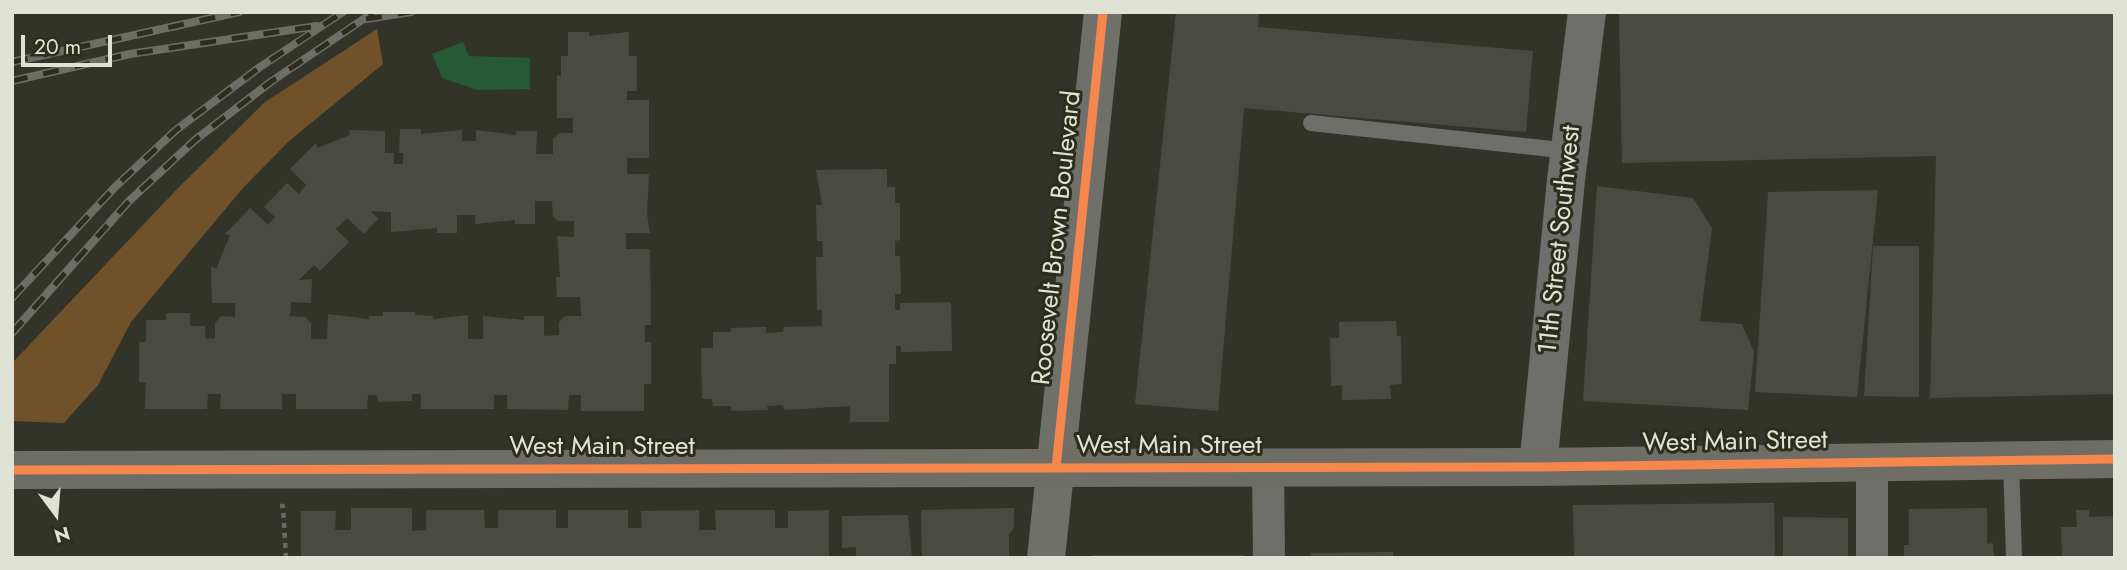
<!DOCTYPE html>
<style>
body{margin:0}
#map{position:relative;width:2127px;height:570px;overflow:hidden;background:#333429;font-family:Jost,sans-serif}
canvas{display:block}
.frame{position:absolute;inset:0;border:14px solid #e1e2d6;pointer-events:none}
.north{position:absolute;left:21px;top:479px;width:70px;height:70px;-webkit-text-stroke:5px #2d2d1c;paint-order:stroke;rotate:164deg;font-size:19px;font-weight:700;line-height:28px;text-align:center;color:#e1e2d6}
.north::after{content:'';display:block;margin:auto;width:24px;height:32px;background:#e1e2d6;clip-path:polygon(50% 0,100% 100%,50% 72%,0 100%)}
.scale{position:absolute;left:21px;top:35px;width:91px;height:32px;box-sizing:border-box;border:4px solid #e1e2d6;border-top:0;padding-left:9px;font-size:21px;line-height:24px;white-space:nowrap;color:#e1e2d6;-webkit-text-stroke:5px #2d2d1c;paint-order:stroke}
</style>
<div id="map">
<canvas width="2127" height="570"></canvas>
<div class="frame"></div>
<div class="north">N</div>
<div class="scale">20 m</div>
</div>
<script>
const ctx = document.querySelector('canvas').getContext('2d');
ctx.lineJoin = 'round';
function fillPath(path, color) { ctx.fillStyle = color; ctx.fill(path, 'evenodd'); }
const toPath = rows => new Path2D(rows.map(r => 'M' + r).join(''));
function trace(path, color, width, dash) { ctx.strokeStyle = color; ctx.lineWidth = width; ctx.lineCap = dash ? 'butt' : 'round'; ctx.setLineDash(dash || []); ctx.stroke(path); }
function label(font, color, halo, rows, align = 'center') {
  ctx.font = font + ' Jost,sans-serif'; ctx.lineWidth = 6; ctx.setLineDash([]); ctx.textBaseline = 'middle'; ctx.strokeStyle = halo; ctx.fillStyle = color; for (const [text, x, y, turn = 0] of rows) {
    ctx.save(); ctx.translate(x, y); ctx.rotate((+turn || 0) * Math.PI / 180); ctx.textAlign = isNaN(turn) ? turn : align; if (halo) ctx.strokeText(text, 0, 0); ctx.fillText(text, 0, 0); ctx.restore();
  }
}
fillPath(toPath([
 [377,29,383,64,288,142,243,188,131,322,98,385,64,423,12,421,14,361,178,188,265,102]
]), '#705129');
fillPath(toPath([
 [463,42,469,56,530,58,530,89,477,90,442,78,432,54]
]), '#265a35');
fillPath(toPath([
 [1176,12,1259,12,1258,27,1533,51,1526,132,1244,108,1218,411,1135,404],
 [1619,12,2115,12,2115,394,1930,398,1936,156,1622,163],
 [568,32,589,32,589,36,629,32,629,56,637,56,637,91,627,91,627,100,649,100,649,158,627,158,627,174,649,174,647,214,650,233,626,233,626,249,650,249,651,325,645,325,645,342,651,342,651,384,644,384,644,411,581,411,581,395,569,395,568,410,507,409,507,395,494,395,494,409,421,409,421,394,412,394,412,401,378,402,377,395,368,395,367,409,296,409,296,394,282,394,282,409,220,409,221,394,208,394,207,409,145,409,146,383,139,382,139,342,146,342,146,320,166,320,166,313,190,313,190,326,205,326,206,339,215,338,215,323,221,316,235,317,235,303,212,303,211,266,216,269,230,235,225,234,250,208,268,225,275,217,264,207,287,183,299,194,306,185,290,169,316,143,317,148,350,135,349,130,385,131,385,153,394,153,394,164,403,164,403,153,399,153,400,129,421,129,421,134,462,130,462,141,476,141,476,130,516,135,516,131,537,131,536,154,553,154,553,139,560,133,573,133,573,118,557,118,557,75,561,76,561,56,568,56],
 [535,201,552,201,553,216,558,221,574,221,574,237,557,236,560,277,556,277,557,297,580,297,581,316,565,316,559,322,559,335,544,336,544,316,524,316,524,320,483,316,483,339,468,339,468,315,433,319,433,316,415,315,415,312,383,312,383,316,369,316,369,319,328,314,327,339,311,339,311,323,305,317,290,316,291,302,311,303,312,279,299,280,314,265,320,271,349,242,336,229,347,218,364,234,378,219,371,211,391,212,391,232,437,228,437,233,457,233,457,215,475,215,475,224,515,220,515,224,535,224],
 [887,169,887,187,895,187,895,203,900,203,900,240,895,241,895,256,900,256,901,294,895,294,895,310,900,310,900,303,951,302,952,351,901,352,901,346,896,346,896,364,889,364,889,422,850,422,850,406,784,410,783,405,767,406,768,410,731,411,731,406,713,406,712,399,702,399,701,348,713,348,713,332,730,332,731,328,766,327,766,333,783,332,784,327,822,326,822,310,817,310,816,257,823,257,822,241,817,241,816,205,822,205,816,170],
 [1597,186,1693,198,1712,228,1700,321,1742,324,1754,352,1748,410,1583,401],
 [1878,190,1857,397,1755,392,1768,192],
 [1873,246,1919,246,1919,397,1864,396],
 [1396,321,1397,336,1401,336,1402,384,1390,385,1391,399,1342,400,1342,385,1331,386,1330,338,1339,338,1339,322],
 [1774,503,1775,558,1574,558,1573,505],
 [351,508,412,508,412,531,426,530,426,510,484,510,485,528,498,528,498,510,556,510,556,528,568,528,568,510,628,510,628,528,642,528,641,511,699,510,699,530,716,530,715,510,775,510,775,528,788,528,788,511,829,510,829,558,301,558,301,511,336,511,335,530,351,530],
 [1014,508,1014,528,1009,534,1009,558,922,558,921,510],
 [1987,508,1987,544,1993,543,1994,558,1904,558,1904,545,1909,545,1909,509],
 [2076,510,2089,510,2089,517,2115,516,2115,558,2062,558,2061,527,2077,527],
 [908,515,912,558,856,558,856,547,842,548,842,516],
 [1783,517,1848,518,1848,558,1783,558],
 [1393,552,1393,558,1311,558,1311,553],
 [1093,555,1243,555,1243,558,1093,558]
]), '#494b43');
trace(toPath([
 [280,506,283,506,286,558]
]), '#6a6a65', 4.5, [5, 5]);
trace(toPath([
 [1311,123,1570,151],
 [2011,460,2014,558]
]), '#6e6e6a', 16);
trace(toPath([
 [1872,462,1872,558],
 [1268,468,1269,558]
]), '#6e6e6a', 32);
trace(toPath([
 [1538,467,1566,180,1587,12]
]), '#6e6e6a', 38);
trace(toPath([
 [1046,558,1103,12]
]), '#70706a', 38);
trace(toPath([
 [12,470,1538,467,2115,459]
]), '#6e6e67', 38);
const rail = toPath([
 [366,19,411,12],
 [12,62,239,12],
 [12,81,130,54,317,26],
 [12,298,115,187,176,130,260,67,343,12],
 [12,333,129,201,195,140,272,81,374,12]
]);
trace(rail, '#6e6d67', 8);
trace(rail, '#2d2d1c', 5, [16]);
trace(toPath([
 [1056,468,1103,12],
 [12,470,1538,467,2115,459]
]), '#f5874c', 9);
label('26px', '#e1e2d6', '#2d2d1c', [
 ["Roosevelt Brown Boulevard",1058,238,-84],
 ["11th Street Southwest",1561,240,-84],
 ["West Main Street",1735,443,-1],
 ["West Main Street",1169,447],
 ["West Main Street",602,448]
]);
</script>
